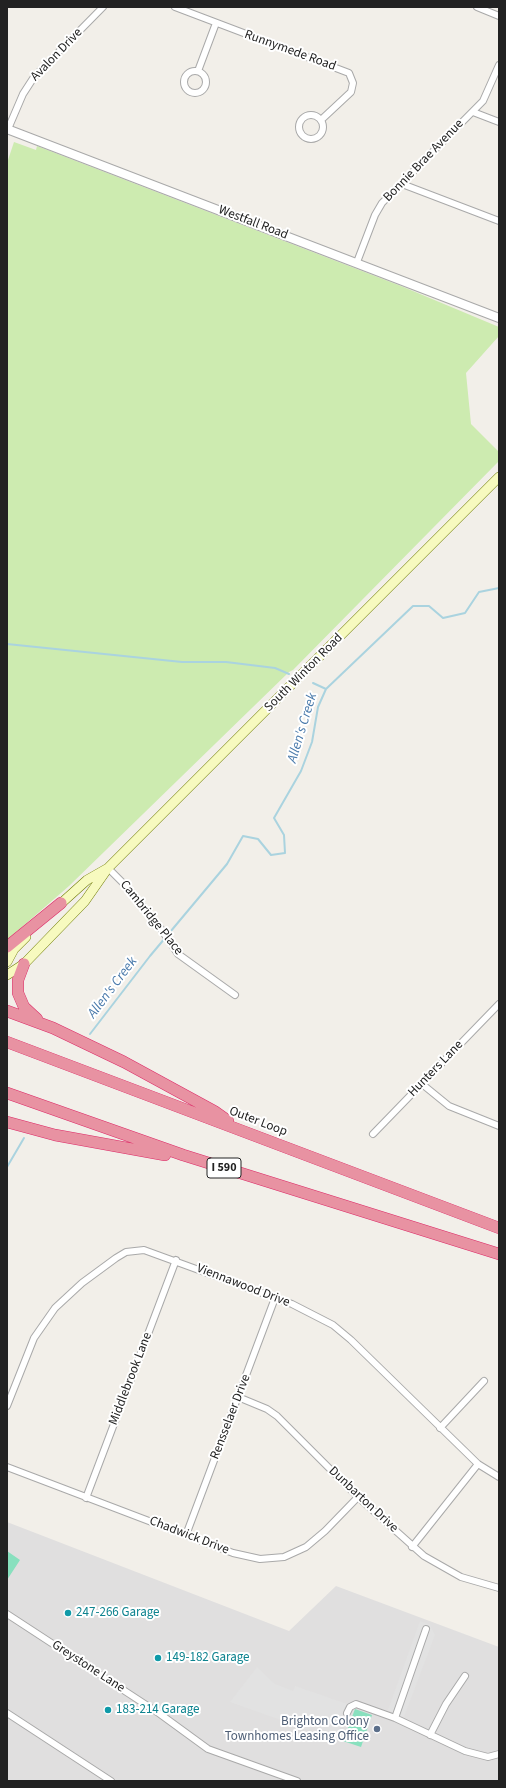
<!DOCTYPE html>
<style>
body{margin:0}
#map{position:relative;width:506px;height:1788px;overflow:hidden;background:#f2efe9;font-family:"Source Sans 3",sans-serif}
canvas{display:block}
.frame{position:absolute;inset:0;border:8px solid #222;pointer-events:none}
</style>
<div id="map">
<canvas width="506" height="1788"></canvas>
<div class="frame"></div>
</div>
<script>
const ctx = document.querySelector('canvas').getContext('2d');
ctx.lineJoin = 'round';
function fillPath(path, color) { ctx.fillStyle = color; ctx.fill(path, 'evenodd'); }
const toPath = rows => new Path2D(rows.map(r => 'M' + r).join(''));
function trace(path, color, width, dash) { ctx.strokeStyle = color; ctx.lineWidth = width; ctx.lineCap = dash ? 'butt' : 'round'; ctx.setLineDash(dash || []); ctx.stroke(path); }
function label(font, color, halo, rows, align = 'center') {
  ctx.font = font + ' "Source Sans 3",sans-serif'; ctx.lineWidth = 4; ctx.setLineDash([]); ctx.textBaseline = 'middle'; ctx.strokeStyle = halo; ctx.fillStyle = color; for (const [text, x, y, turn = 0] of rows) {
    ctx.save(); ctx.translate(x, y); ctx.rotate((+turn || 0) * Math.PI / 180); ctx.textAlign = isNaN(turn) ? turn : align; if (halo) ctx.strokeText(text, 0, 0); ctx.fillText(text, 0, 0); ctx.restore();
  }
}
fillPath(toPath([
 [7,1522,289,1631,336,1586,499,1647,499,1781,7,1781]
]), '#e0dfdf');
fillPath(toPath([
 [14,142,36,150,37,146,401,286,499,327,499,336,466,373,471,424,499,452,499,461,293,670,289,672,69,886,7,940,7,163]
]), '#cdebb0');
fillPath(toPath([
 [7,1551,20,1560,7,1580],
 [355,1709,372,1715,361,1747,343,1741]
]), '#88e0be');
fillPath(toPath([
 [420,1621,430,1625,435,1635,404,1717,388,1710],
 [257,1667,275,1684,293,1691,295,1686,347,1704,337,1735,312,1725,309,1730,230,1702]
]), '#e2e2e2');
trace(toPath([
 [7,644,182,662,226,662,275,668,289,674],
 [313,683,326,689],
 [90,1034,150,956,227,864,243,836,258,839,271,855,285,853,284,835,274,818,301,771,312,742,318,707,326,689,413,606,429,606,443,618,465,613,479,592,499,588],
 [7,1167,24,1138]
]), '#aad3df', 2);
const minor = toPath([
 [175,7,349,73,353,83,351,92,321,120],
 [477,7,499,16],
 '184 82a11 11 0 1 1 22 0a11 11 0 1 1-22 0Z',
 [198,71,216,23],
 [473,112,499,122],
 '299 127a12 12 0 1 1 24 0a12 12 0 1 1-24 0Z',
 [8,129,23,94,34,77,103,7],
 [402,184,499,221],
 [357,262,375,215,382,203,483,101,499,65],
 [108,868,128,888,161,929,178,954,235,995],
 [422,1084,449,1106,499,1126],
 [373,1134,499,1004],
 [238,1397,267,1409,277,1416,358,1497,424,1556,461,1577,499,1588],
 [7,1406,34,1338,55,1308,82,1283,116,1258,126,1252,144,1250,292,1304,333,1325,351,1340,478,1464,499,1477],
 [440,1428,484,1381],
 [7,1467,233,1553,260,1559,284,1557,306,1547,325,1531,358,1497],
 [86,1498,176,1260],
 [186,1535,275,1298],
 [412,1547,478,1464],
 [7,1614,160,1714,208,1749,297,1781],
 [7,1713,111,1781],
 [347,1713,350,1707,356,1704,395,1718,465,1751,488,1757,499,1754],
 [395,1718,426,1629],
 [430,1735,446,1704,465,1676]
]);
const tertiary = toPath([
 [7,129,499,318]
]);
const secondary = toPath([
 [57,907,87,880,108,868],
 [7,962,14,949,26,937],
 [7,975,24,964,85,901,108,868,499,477]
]);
const motorway = toPath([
 [7,947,61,903],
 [24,964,18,980,18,993,24,1007,37,1019],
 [7,1011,53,1028,124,1062,214,1111,228,1121],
 [7,1042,499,1228],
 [7,1093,183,1155,499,1254],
 [7,1122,55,1135,165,1155]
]);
trace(minor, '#a9a9a9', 8);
trace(tertiary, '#a9a9a9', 10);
trace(secondary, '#707d05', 10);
trace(motorway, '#dc2a67', 12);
trace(minor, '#fff', 6);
trace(tertiary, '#fff', 8);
trace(secondary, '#f7fabf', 9);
trace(motorway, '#e892a2', 11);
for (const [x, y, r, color] of [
 [68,1613,4,"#0f9aa8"],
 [158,1658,4,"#0f9aa8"],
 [108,1710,4,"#0f9aa8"],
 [377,1729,4,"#5c6f8a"]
]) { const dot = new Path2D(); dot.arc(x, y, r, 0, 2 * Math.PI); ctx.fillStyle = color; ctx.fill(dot); trace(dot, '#fff', 1.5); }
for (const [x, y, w] of [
 [224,1168,34]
]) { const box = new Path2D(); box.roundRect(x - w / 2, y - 10, w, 20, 3); ctx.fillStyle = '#fff'; ctx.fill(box); trace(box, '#222', 1); }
label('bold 12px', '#222', null, [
 ["I 590",224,1168]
]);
label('13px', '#222', '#fff', [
 ["Runnymede Road",290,51,20],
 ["Avalon Drive",57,55,-46],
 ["Bonnie Brae Avenue",424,161,-46],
 ["Westfall Road",253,223,21],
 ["South Winton Road",304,673,-45],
 ["Cambridge Place",151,918,51],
 ["Hunters Lane",436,1069,-46],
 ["Outer Loop",258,1122,21],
 ["Viennawood Drive",243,1286,21],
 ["Middlebrook Lane",131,1379,-69],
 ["Rensselaer Drive",231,1417,-69],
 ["Dunbarton Drive",363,1500,43],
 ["Chadwick Drive",189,1536,21],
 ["Greystone Lane",88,1667,33]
]);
label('13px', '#0d838f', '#fff', [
 ["247-266 Garage",76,1613],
 ["149-182 Garage",166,1658],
 ["183-214 Garage",116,1710]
], 'left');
label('13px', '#4e5e75', '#fff', [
 ["Brighton Colony",369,1722],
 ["Townhomes Leasing Office",369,1737]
], 'right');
label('italic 14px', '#4a7aab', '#fff', [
 ["Allen's Creek",303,728,-73],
 ["Allen's Creek",113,988,-53]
]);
</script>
